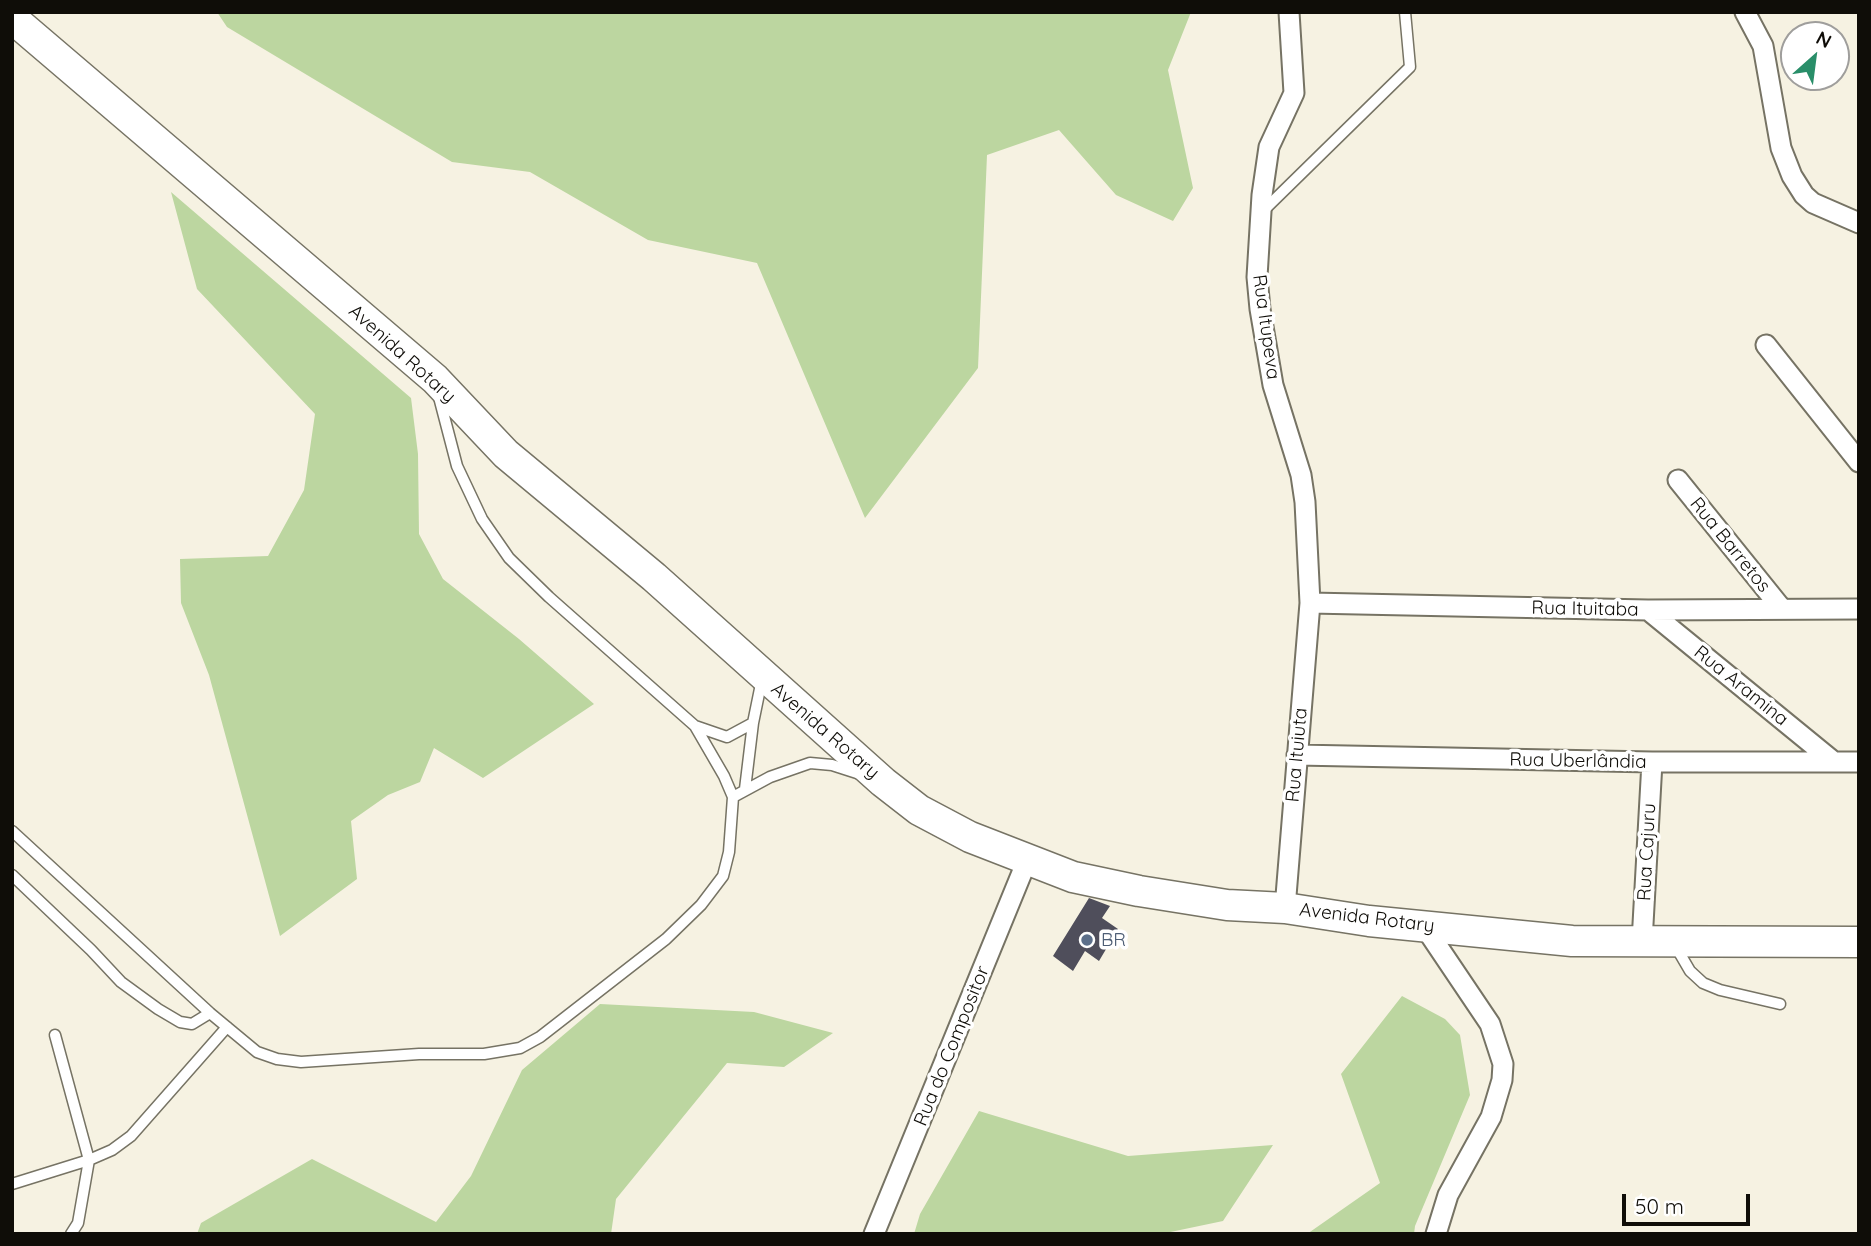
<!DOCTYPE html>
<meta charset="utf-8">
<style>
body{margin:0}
#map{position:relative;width:1871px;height:1246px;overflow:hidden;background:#f6f2e2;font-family:Quicksand,sans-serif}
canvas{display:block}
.frame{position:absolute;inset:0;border:14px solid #0f0d08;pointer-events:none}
.north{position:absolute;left:1780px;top:21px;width:70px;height:70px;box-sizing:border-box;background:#fff;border:2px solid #9f9e9c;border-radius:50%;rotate:28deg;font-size:19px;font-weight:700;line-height:28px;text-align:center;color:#0f0d08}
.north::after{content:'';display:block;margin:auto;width:24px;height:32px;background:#298e69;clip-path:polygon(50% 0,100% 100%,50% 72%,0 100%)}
.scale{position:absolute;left:1622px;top:1194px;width:128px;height:32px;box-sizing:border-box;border:4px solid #0f0d08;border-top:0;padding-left:9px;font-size:21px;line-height:24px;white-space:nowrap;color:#0f0d08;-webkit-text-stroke:5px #fff;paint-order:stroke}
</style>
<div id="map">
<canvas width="1871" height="1246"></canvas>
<div class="frame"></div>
<div class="north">N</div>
<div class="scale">50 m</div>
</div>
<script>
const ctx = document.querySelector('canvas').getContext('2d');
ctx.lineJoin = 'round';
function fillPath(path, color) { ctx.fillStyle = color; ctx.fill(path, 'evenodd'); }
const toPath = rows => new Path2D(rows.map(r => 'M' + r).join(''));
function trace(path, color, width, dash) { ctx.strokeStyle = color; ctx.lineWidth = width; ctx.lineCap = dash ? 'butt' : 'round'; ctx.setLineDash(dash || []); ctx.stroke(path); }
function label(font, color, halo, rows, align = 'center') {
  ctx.font = font + ' Quicksand,sans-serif'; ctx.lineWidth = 7; ctx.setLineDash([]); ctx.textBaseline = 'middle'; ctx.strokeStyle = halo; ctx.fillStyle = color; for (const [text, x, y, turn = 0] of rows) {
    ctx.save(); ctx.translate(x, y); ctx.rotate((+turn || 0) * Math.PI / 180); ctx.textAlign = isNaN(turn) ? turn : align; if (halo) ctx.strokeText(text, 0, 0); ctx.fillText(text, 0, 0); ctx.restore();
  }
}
fillPath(toPath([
 [217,12,1191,12,1168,70,1193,188,1173,221,1116,195,1059,130,987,155,978,368,865,518,757,263,648,240,530,172,452,162,227,27],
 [171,192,411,398,418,454,419,534,443,579,519,639,594,704,483,778,434,748,420,782,388,795,351,821,357,879,280,936,209,675,181,603,180,559,268,556,304,490,315,414,197,289],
 [1402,996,1445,1019,1460,1035,1470,1095,1415,1226,1414,1234,1307,1234,1380,1183,1341,1074],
 [600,1004,754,1012,833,1033,784,1067,727,1063,616,1199,611,1234,197,1234,201,1223,312,1159,436,1222,471,1176,522,1070],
 [979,1111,1128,1156,1273,1145,1223,1221,1161,1234,914,1234,920,1214]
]), '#bcd6a0');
fillPath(toPath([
 [1089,898,1110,906,1102,918,1118,929,1099,961,1085,951,1073,971,1053,956]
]), '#4f4e5b');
const service = toPath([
 [1264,210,1410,67,1405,12],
 [695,726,727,737,753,723],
 [745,789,753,723,762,679],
 [733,797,770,777,810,763,832,765,860,774],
 [12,831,210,1013,257,1052,277,1059,301,1062,419,1054,484,1054,520,1048,540,1037,666,939,701,905,723,876,729,852,733,797,724,776,695,726,549,597,509,558,482,519,457,466,439,397],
 [12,875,91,950,121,982,158,1009,180,1022,192,1024,210,1013],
 [1676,947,1690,971,1703,983,1720,990,1780,1004],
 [55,1035,89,1160,78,1223,71,1234],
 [12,1184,89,1160,112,1150,131,1136,227,1027]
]);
const minor = toPath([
 [1745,12,1763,46,1781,148,1792,176,1804,195,1813,203,1859,223],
 [1766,345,1859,462],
 [1678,480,1782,609],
 [1310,603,1648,610,1859,609],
 [1648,610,1834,762],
 [1297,755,1652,762,1859,762],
 [1285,908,1310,603,1305,502,1301,475,1273,385,1260,309,1257,277,1262,195,1269,147,1294,93,1289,12],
 [1424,926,1490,1024,1503,1064,1502,1080,1491,1117,1448,1195,1436,1234],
 [1642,942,1652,762],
 [874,1234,1028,858]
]);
const primary = toPath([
 [12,18,435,379,506,454,654,577,883,782,919,810,970,837,1073,877,1139,891,1227,905,1285,908,1369,921,1572,941,1859,942]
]);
trace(service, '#767364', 13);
trace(minor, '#767364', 23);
trace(primary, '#767364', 33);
trace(service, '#fff', 10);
trace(minor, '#fff', 19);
trace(primary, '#fff', 30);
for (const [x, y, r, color] of [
 [1087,940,7,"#5c6f8a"]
]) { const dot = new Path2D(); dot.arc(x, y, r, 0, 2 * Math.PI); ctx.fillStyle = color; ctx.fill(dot); trace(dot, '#fff', 2.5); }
label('19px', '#0f0d08', '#fff', [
 ["Rua Itupeva",1266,327,82],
 ["Avenida Rotary",402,354,42],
 ["Rua Barretos",1730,545,51],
 ["Rua Ituitaba",1585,609,1],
 ["Rua Aramina",1741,686,39],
 ["Avenida Rotary",825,731,41],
 ["Rua Ituiuta",1297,755,-85],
 ["Rua Uberlândia",1578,761,1],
 ["Rua Cajuru",1647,852,-87],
 ["Avenida Rotary",1367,918,7],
 ["Rua do Compositor",952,1046,-68]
]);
label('19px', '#4e5e75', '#fff', [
 ["BR",1101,940]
], 'left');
</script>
